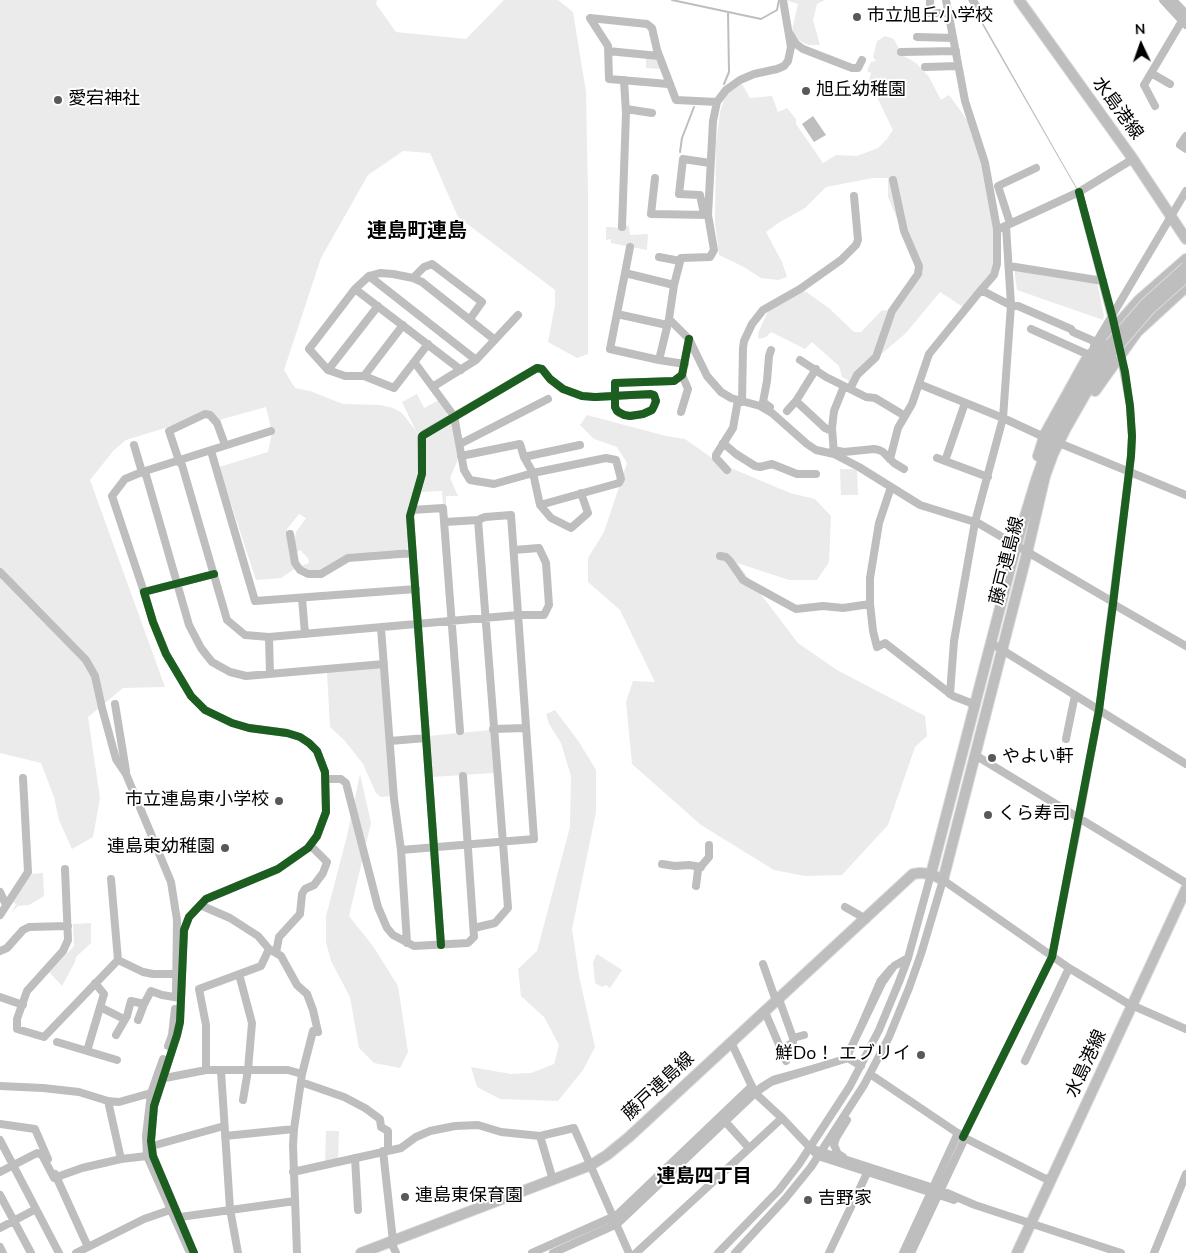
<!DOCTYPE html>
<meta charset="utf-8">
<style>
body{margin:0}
#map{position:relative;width:1186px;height:1253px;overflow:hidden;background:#fff;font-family:"Nunito Sans",sans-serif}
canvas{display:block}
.north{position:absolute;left:1116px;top:20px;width:50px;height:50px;-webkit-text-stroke:4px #fff;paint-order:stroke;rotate:357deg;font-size:14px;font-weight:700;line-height:20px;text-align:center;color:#000}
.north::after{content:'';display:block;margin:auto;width:18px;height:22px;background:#000;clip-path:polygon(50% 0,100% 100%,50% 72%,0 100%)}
</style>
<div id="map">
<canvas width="1186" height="1253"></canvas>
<div class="north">N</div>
</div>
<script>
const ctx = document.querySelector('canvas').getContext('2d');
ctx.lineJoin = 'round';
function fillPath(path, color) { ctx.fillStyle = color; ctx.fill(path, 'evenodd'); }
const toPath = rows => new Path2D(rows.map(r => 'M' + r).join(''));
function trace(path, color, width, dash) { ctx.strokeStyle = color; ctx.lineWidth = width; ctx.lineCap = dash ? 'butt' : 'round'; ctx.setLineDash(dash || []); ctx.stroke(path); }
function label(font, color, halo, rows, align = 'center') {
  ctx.font = font + ' "Nunito Sans","Noto Sans JP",sans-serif'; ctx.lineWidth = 4; ctx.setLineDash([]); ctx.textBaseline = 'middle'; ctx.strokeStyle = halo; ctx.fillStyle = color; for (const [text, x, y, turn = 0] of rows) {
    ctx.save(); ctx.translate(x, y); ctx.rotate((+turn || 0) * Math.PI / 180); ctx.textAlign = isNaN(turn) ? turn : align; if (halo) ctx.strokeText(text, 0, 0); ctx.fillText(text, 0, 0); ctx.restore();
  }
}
fillPath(toPath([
 [0,0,377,0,376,4,396,32,466,39,504,0,558,0,573,12,586,92,588,195,588,354,577,358,548,342,555,305,555,290,458,217,430,153,403,151,368,175,321,258,284,370,295,388,310,391,343,404,380,405,393,408,402,413,416,431,402,402,417,394,424,408,439,400,447,411,447,416,418,433,420,467,409,546,405,551,374,552,323,571,310,571,300,566,309,563,308,558,300,550,295,554,294,544,296,532,306,518,299,514,287,529,292,561,296,568,281,578,256,580,219,467,268,452,272,433,266,407,219,420,204,412,165,428,126,440,114,450,90,480,165,687,123,688,88,717,100,798,93,837,72,849,59,820,54,797,41,763,0,753],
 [786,0,825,0,817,4,813,20,820,45,808,45,798,40,792,30,798,4],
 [885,36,894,39,902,55,916,63,929,77,941,100,949,95,970,124,982,164,996,231,995,263,992,272,963,307,940,292,906,333,879,356,894,311,920,274,888,197,888,178,873,178,826,187,805,208,780,222,766,232,782,262,787,277,778,280,761,278,744,267,719,255,715,223,716,143,720,112,724,100,730,91,742,84,750,98,772,96,778,112,787,108,796,119,796,124,823,163,836,155,857,156,878,148,887,139,893,130,869,81,871,73,867,71,871,62,876,61,873,57,877,41],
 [646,58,657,60,661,69,646,68],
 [624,225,629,226,630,235,648,234,647,250,611,243,611,239,606,240,606,227,624,228],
 [1014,269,1097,282,1104,316,1103,320,1017,290],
 [805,291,830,309,854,332,861,332,881,311,888,310,889,313,875,356,849,385,848,380,842,377,839,366,812,342,805,349,771,332,766,337,759,339,758,337,759,331,769,309,797,294],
 [587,415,666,436,685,439,719,463,790,493,815,499,831,516,829,562,817,580,789,580,737,563,798,643,837,670,925,716,927,736,915,747,888,825,842,875,805,876,774,870,701,825,632,764,626,702,633,681,655,682,620,610,588,582,588,558,604,532,627,463,617,447,594,439,580,425],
 [448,422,452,422,459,457,450,478,458,496,446,496,446,505,443,505,442,491,421,492,425,438,428,434],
 [840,469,857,469,858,495,841,495],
 [379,668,382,671,391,796,381,797,376,793,363,764,345,741,330,727,327,672],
 [555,710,579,742,596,770,596,812,572,929,579,976,595,1047,583,1070,558,1101,500,1099,477,1087,471,1067,511,1074,531,1073,554,1064,559,1045,544,1017,521,996,518,969,537,951,570,827,571,776,561,743,549,724,546,714],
 [490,730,492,732,494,773,432,777,429,736],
 [360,774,371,823,349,916,373,946,398,986,408,1052,400,1068,374,1063,359,1048,350,997,331,961,326,942,326,916,347,836],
 [43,873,44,896,29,905,18,906,11,913,16,904,13,902,32,874],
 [91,923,91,943,76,957,75,962,62,986,49,972,74,946,73,924],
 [597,954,622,970,610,988,606,985,602,987,595,983,593,962],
 [326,1131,339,1131,338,1160,325,1164]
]), '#ebebeb');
fillPath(toPath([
 [968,0,970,0,1078,190,1077,190],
 [813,116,826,135,814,142,802,124],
 [889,965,891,966,846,1058,756,1090,755,1087,759,1084,772,1076,844,1056,877,979]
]), '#bebebe');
trace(toPath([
 [672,0,761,19,777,10,779,0],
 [724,84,729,72,728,12],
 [680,152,682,138,694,107]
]), '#bebebe', 2);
const major = toPath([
 [1019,0,1133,159,1186,239],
 [1095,391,1137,332,1186,287],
 [1038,456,1045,434,1086,360,1139,300,1186,259],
 [931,874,1016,546,1036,480,1046,452,1072,400,1087,374,1110,344],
 [361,1253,591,1165,607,1155,629,1137,913,874,920,873,931,874,943,880,1027,553,1045,476,1053,454,1066,428,1098,372,1112,353],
 [1017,1253,1186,889]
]);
trace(major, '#dbdbdb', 12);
trace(toPath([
 [930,0,930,13,949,13],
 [946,0,965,101,985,163,997,229,997,264,994,275,981,290],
 [973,0,980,13],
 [1163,0,1186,25],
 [1173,0,1186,14],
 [790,34,796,44,803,49,852,68,858,68,862,60],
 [917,37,953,38],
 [608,51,659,56],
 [901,52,956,51],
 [925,67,958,66],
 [1151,73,1170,84],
 [668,84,609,79,608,46,590,18,647,24,652,28,657,50,676,100,717,102],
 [1155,106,1144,85,1182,21],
 [626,109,652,113],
 [1186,136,1180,145,1186,149],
 [655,178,651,214,708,215],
 [1079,192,1115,331],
 [704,214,700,195,679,194,683,159,710,163],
 [1010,223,998,186,1036,168],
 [622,227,626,113,624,80],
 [1001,228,1079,192,1133,159],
 [659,257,680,261],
 [1009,266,1103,281],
 [625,273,630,247],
 [369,276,476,360],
 [413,278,424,267,432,264,482,302,470,319],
 [674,285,625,273,610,349,659,360,669,319,674,285,681,258,710,257,714,250,708,215,713,121,717,102,726,90,740,80,754,74,777,69,784,66,788,61,791,47,783,0],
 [355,289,461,370],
 [617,314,667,325],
 [669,319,689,339,707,376,721,392,731,398,760,406,772,413,807,444,816,450,834,454,859,467,920,505,978,523,1113,602],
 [1031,329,1089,355],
 [428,344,394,388,364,376,345,376,328,370,309,349,355,289,369,276,380,273,393,274,413,278,422,282,495,340],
 [1094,346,1186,191],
 [659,360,685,364],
 [800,360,826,377,866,397,875,398,905,416],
 [415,363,454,416,464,470,470,480,494,484,533,473,606,458,616,460,621,479,619,483,540,505],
 [328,370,378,306],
 [364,376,403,325],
 [919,384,1003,418,1044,437],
 [434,386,476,360,518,315],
 [850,389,857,375,876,357,892,311,918,274,919,266,904,231,893,180],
 [631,395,654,395,656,401,652,410,643,414,630,416,619,413,615,407,615,383,674,381,682,375,689,339],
 [796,401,825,428,832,431],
 [742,402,743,348,744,341,752,324,763,310,800,289,841,260,856,245,858,240,854,196],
 [770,407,763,402,767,381,769,356,771,350],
 [787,411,796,401,816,369],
 [681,412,688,389,682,375],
 [723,443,736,454,755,466,760,467,772,464,797,474,816,474],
 [460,444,548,399],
 [134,445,142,472,146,475,189,625,201,648,212,662,230,672,246,676,384,664],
 [225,445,217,423,210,415,205,414,169,431,179,461,182,465,227,620,245,635,269,637,518,615,544,615,549,605,546,563,539,548,514,550],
 [1064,445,1186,495],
 [833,450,844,452,874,449,879,450,883,452,894,463,904,469],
 [211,451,255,601,416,589],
 [834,454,832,428,834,411,844,386],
 [461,456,520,444,524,457,533,473,540,505,551,518,571,528,588,513,581,493],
 [524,457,580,445],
 [937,458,988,477],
 [890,459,898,428,912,404,929,354,981,290,1012,306,1018,306,1071,329,1073,332,1096,342],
 [945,461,965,403],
 [727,470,716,458,716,455,733,428,738,400],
 [891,487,879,523,870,578,870,604,873,631,877,647,885,643,953,696,976,705],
 [412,510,443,508,460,731],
 [290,534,295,563,300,570,308,574,321,574,348,558,413,553],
 [720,556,726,557,730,561,743,580,796,609,823,606,843,608,870,604],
 [0,572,86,660,95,676,102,708,116,759,126,774,171,882,177,920,176,995],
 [144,592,112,496,125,479,142,472,271,431],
 [302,598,305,634],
 [1113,604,1186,646],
 [381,628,394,799,401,850,407,943],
 [269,637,270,674],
 [991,643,1186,764],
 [950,694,954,641,975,522,1003,418,1011,305,1006,226],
 [115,704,126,771],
 [493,729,526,728],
 [1066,739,1075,695],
 [390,741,426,738],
 [975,755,1186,883],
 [326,779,341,779,346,783,378,907,387,928,393,935,414,946,468,943,474,937,463,776],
 [401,850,534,839,511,515,485,517,478,520,445,522],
 [662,864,675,866,689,865,701,867],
 [65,869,68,940,63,951,27,991,17,1019,17,1029,44,1037,118,960],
 [111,879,118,960],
 [696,886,698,870,709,857,709,845],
 [0,892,6,905],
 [200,905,230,918,258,936,269,949],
 [845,907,866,919],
 [0,915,28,872,23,778],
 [474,928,495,923,508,908,478,520],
 [441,945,410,516,422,474,421,438,424,434,537,368,542,369,550,379,563,389,582,396,596,397],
 [0,951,7,948,23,930,29,927,68,926],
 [276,953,279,937,300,914,302,894,305,889,314,885,323,873,327,862,310,845],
 [118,960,143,972,153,974,180,974],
 [763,964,776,1001],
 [239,974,252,1023,248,1070,243,1100],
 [0,997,23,1005],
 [779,999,793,1038],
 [100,1007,124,1019],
 [765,1012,786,1061],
 [138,1020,144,1004,151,991,162,995,180,998],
 [116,1035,127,1016,131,1001,144,1004],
 [57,1042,117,1060],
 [731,1042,755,1093,782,1118,818,1156,954,1200],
 [168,1046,172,1035,175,1009],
 [780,1049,793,1043,793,1038,804,1035],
 [87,1051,104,994,95,983],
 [848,1058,849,1052,882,983,894,966,908,958],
 [163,1059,151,1093,146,1136,147,1156,190,1253],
 [1025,1061,1069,968],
 [206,1070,206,1025,199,989,261,966,269,949,276,953,281,956,297,985,307,994,313,1010,318,1032,313,1031,302,1074,294,1129,293,1146,297,1253],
 [221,1071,230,1209,238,1253],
 [870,1074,965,1138,1044,1178,1051,1179],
 [160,1079,206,1070,288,1070,302,1074],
 [301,1082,344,1097,365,1108,380,1119,381,1127,388,1131,388,1150],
 [0,1086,43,1088,79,1092,108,1101,119,1102,151,1093,155,1093],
 [108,1101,121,1159],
 [722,1118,749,1148],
 [0,1124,35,1129,48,1159],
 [225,1136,294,1129],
 [540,1136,553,1180],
 [963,1137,1052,957,1079,819,1099,710,1131,456,1132,436,1130,406,1120,352],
 [0,1140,59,1253],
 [152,1146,224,1126],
 [810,1148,940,1190,975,1205,1121,1253],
 [383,1151,393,1241],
 [843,1157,838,1154,834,1145,836,1138,847,1120],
 [355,1158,358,1210],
 [0,1172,37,1153,42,1155,54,1178,82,1168,121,1159,147,1156],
 [293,1172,401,1148,416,1137,430,1131,455,1126,478,1125,501,1132,540,1136,574,1128,629,1253],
 [55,1174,88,1247],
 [0,1195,31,1253],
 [180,1217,295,1201],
 [0,1228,36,1209],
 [391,1242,396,1253],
 [0,1247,3,1253],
 [76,1253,144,1219,170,1210],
 [194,1253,153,1156,151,1141,154,1106,177,1035,180,1022,184,930,189,917,206,899,278,869,308,848,317,836,326,812,325,772,317,751,309,743,300,737,287,733,249,728,232,723,205,710,191,696,166,654,153,622,144,592,214,574],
 [532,1253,617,1215,752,1086],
 [553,1253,617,1224,755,1093,771,1082,848,1058,861,1066],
 [636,1253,782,1118],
 [718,1253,779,1190,799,1164,850,1086,879,1030,899,982,908,958,931,874],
 [735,1253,785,1199,811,1167,864,1085,889,1037,909,988,921,954,943,880,1069,968,1127,1003,1186,1029],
 [829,1253,869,1169],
 [903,1253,958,1133],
 [911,1253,965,1138],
 [1154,1253,1186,1174]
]), '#bebebe', 8);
trace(major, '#bebebe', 10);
const majorBridge = toPath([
 [1110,344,1146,303,1186,267],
 [1112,353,1150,309,1186,277]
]);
trace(majorBridge, '#dbdbdb', 12, []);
trace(toPath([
 [596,397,631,395]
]), '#bebebe', 8);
trace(majorBridge, '#bebebe', 10);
trace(toPath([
 [441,945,410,516,422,474,422,436,537,368,542,369,550,379,563,389,582,396,594,397,596,397,631,395,651,394,654,395,656,401,654,406,652,410,643,414,630,416,624,415,617,411,615,407,615,383,674,381,682,375,689,339],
 [963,1137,1052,957,1099,710,1113,604,1131,456,1132,436,1130,406,1125,372,1112,315,1079,192],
 [194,1253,153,1156,151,1141,154,1106,177,1035,180,1022,184,930,189,917,206,899,278,869,308,848,317,836,326,812,325,772,317,751,309,743,300,737,287,733,249,728,232,723,205,710,191,696,166,654,153,622,144,592,214,574]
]), '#1b5e20', 8);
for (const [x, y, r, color] of [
 [857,17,5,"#595959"],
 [806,91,5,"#595959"],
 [58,100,5,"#595959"],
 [992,758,5,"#595959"],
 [279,801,5,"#595959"],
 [988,815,5,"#595959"],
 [225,848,5,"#595959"],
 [921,1055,5,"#595959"],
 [405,1197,5,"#595959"],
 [808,1200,5,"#595959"]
]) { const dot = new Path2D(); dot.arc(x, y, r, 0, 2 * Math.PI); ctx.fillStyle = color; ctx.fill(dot); trace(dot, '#fff', 2); }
label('18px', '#000', '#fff', [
 ["市立旭丘小学校",867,17],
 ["旭丘幼稚園",816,91],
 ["愛宕神社",68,100],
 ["やよい軒",1002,758],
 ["市立連島東小学校",269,801,"right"],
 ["くら寿司",998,815],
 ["連島東幼稚園",215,848,"right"],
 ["鮮Do！ エブリイ",911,1055,"right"],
 ["連島東保育園",415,1197],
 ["吉野家",818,1200]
], 'left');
label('18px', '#000', '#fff', [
 ["水島港線",1117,109,54],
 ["藤戸連島線",1008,561,-76],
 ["水島港線",1087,1064,-65],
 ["藤戸連島線",659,1087,-43]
]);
label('bold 19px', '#000', '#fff', [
 ["連島四丁目",704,1177]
]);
label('bold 20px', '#000', '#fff', [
 ["連島町連島",417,232]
]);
</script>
